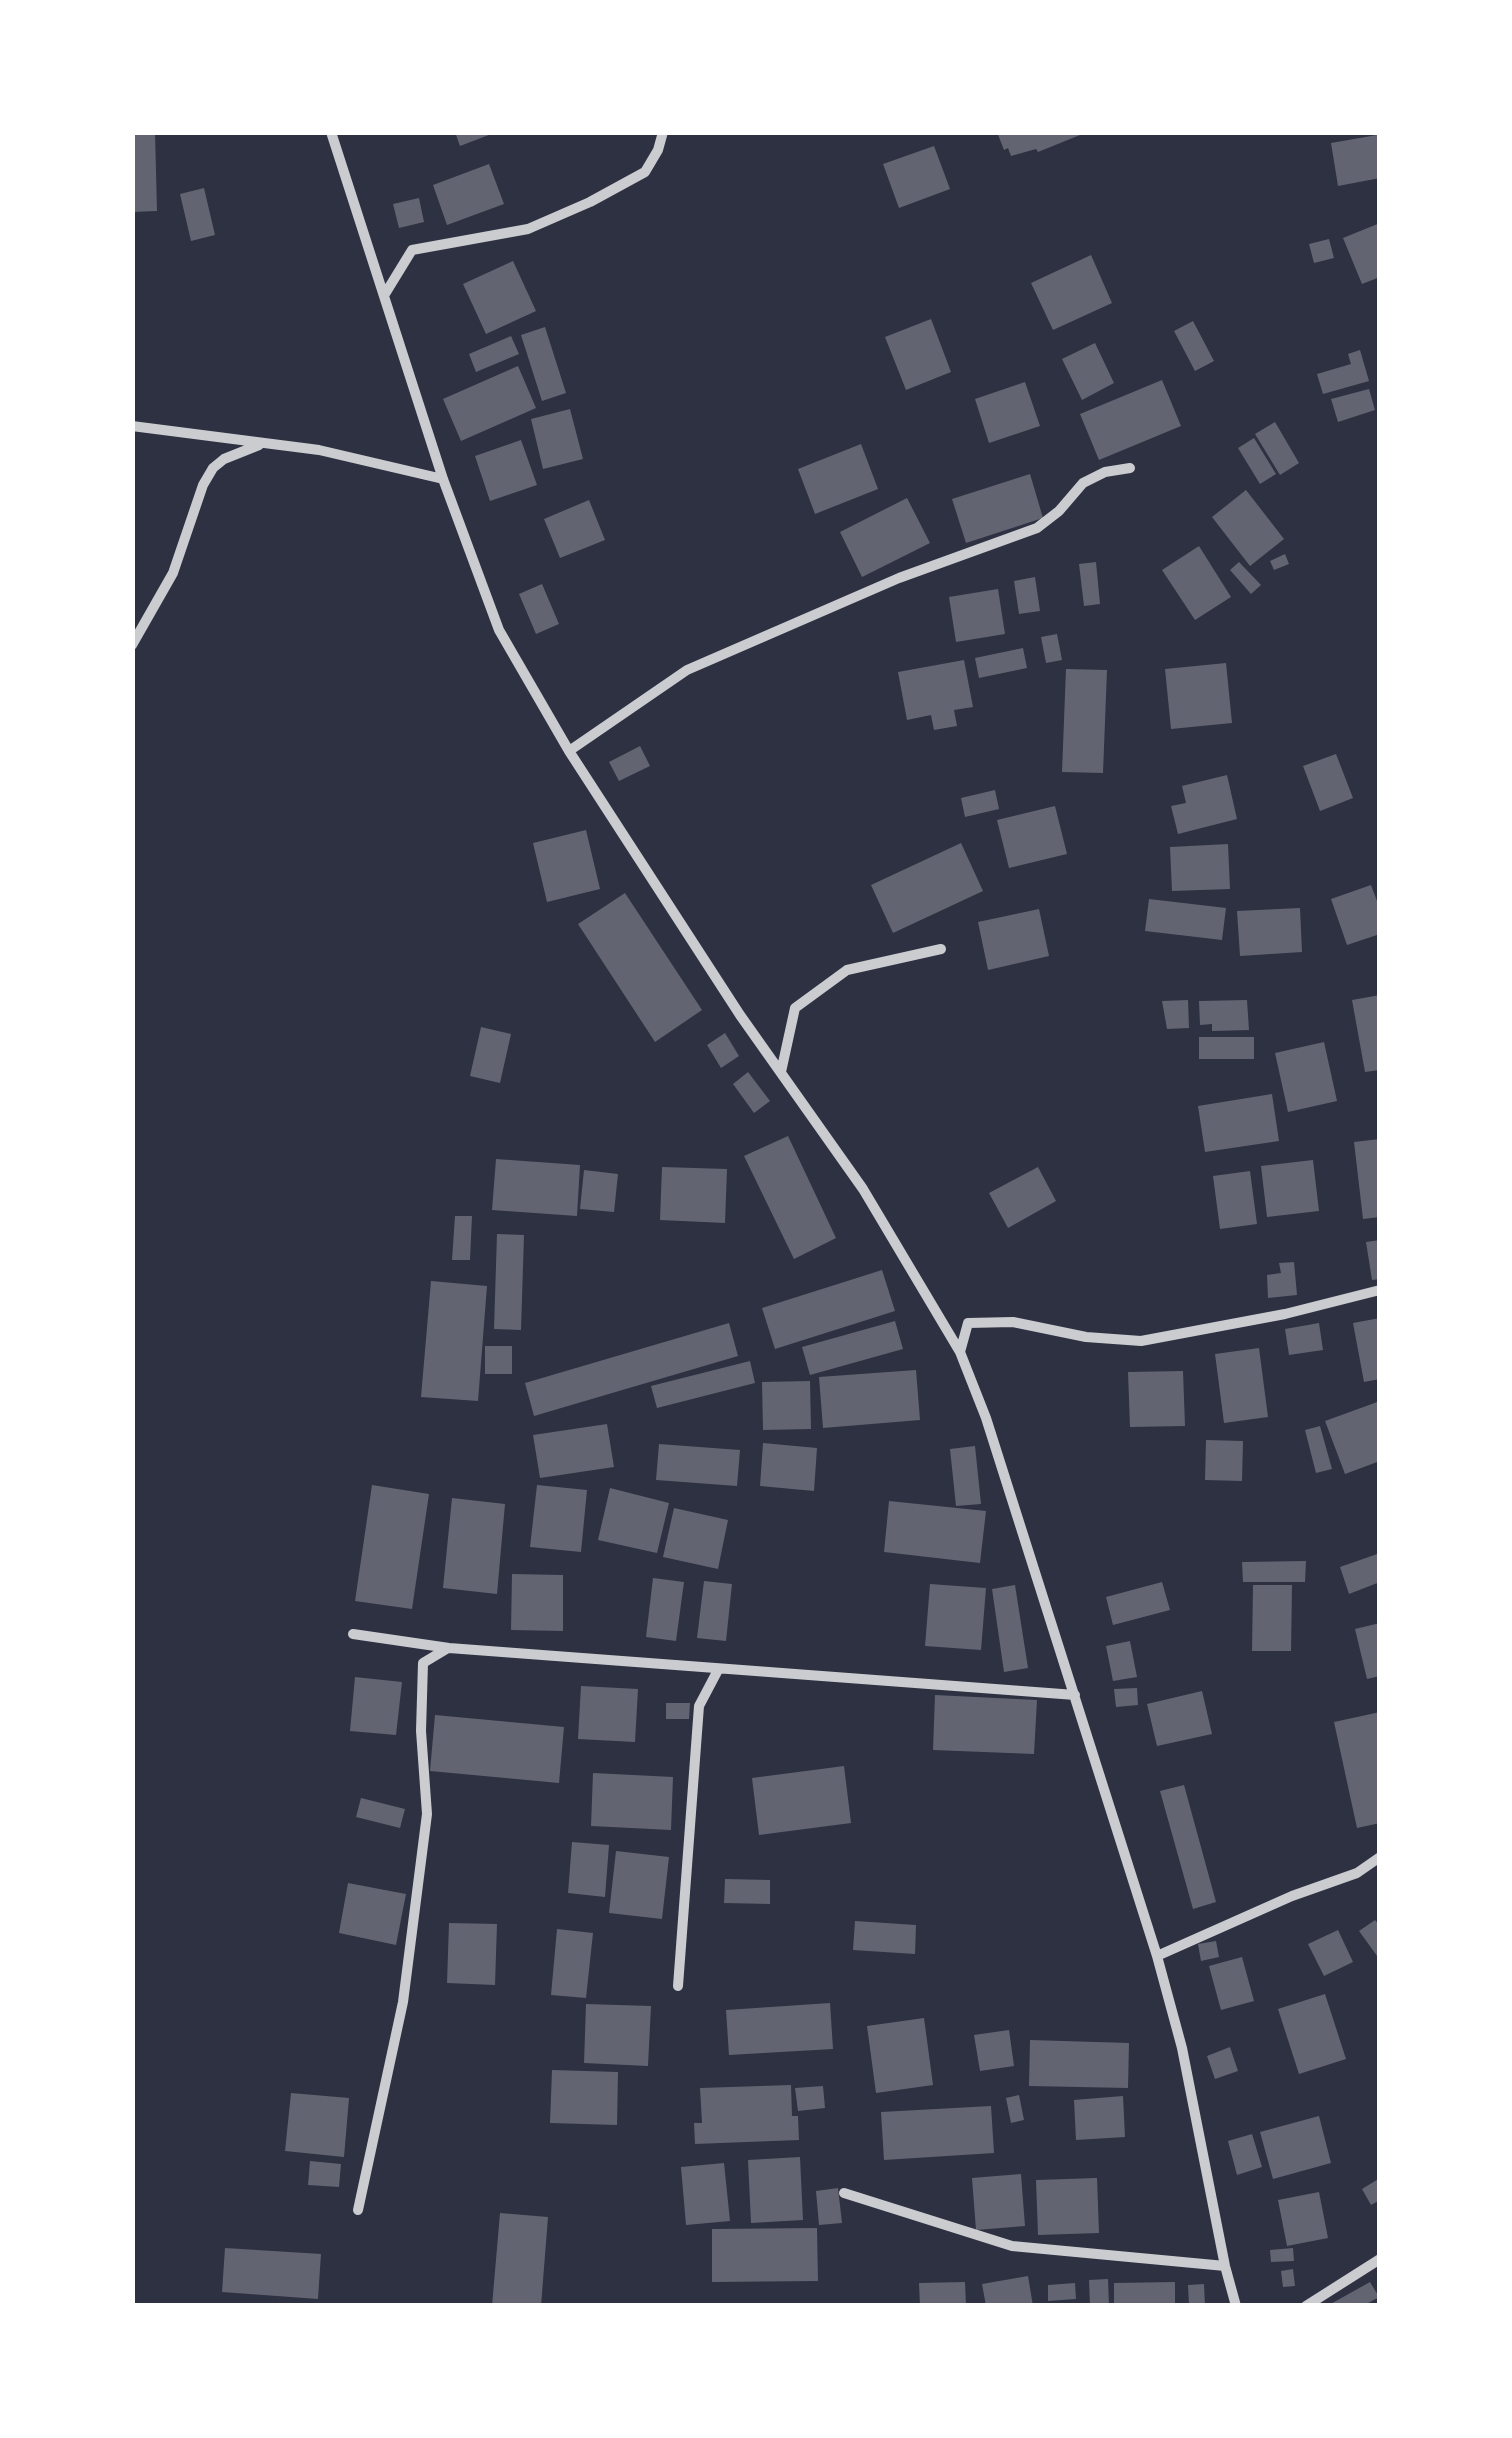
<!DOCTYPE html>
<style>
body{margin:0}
#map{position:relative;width:1512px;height:2438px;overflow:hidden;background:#2d3142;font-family:"Roboto Condensed",sans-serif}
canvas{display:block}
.frame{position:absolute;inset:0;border:135px solid #fff;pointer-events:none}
</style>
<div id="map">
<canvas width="1512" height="2438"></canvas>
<div class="frame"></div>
</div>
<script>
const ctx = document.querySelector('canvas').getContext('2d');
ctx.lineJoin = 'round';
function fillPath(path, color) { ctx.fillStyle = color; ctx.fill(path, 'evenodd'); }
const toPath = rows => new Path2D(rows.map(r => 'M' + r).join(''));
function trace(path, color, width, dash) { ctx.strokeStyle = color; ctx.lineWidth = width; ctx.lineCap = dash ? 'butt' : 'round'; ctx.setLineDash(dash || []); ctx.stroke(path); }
fillPath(toPath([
 [132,132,155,132,157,211,132,212],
 [455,132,494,132,494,133,460,146],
 [997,132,1085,132,1085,133,1038,152,1036,149,1011,156,1008,148,1004,150],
 [1377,135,1380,178,1338,186,1331,143],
 [934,146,950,189,899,208,883,164],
 [489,164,504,204,447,225,433,185],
 [204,188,215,235,191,241,180,194],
 [419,198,424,222,399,228,393,204],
 [1380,223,1380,277,1362,284,1343,238],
 [1329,239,1334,258,1314,263,1309,244],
 [1091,255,1112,303,1053,330,1031,283],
 [513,261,536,311,486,334,463,284],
 [931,319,951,372,906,390,885,337],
 [1193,321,1214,361,1195,371,1174,331],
 [545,327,566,393,542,401,521,335],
 [511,336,519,354,476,372,469,354],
 [1095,343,1114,383,1082,400,1062,359],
 [1360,350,1369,381,1323,394,1317,374,1351,364,1348,354],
 [518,366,536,408,461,441,443,399],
 [1162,380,1181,426,1099,460,1080,414],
 [1025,382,1040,426,989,443,975,399],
 [1369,389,1375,410,1338,422,1331,399],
 [570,409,583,459,543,469,531,419],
 [1275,422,1299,463,1280,475,1255,434],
 [1254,438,1276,474,1260,484,1238,448],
 [521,440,537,485,490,501,475,456],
 [861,444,878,489,815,514,798,469],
 [1030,474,1043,518,966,543,952,499],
 [1246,490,1284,539,1250,566,1212,517],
 [907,498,930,543,862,577,840,532],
 [589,500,605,540,560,558,544,519],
 [1199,546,1231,597,1195,620,1162,570],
 [1285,554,1289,564,1274,570,1270,561],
 [1096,562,1100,604,1084,606,1079,564],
 [1239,562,1261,585,1251,594,1230,570],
 [1035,577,1040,611,1019,614,1014,581],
 [542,584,559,624,536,634,519,594],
 [998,589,1005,634,956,642,949,597],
 [1057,634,1062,660,1046,663,1041,637],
 [1023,648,1027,668,979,678,975,658],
 [964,660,973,707,954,710,957,726,934,730,931,715,907,720,898,672],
 [1226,663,1232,723,1171,729,1165,669],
 [1066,669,1107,670,1103,773,1062,772],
 [640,746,650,766,619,781,609,762],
 [1336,754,1353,798,1320,811,1303,766],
 [1227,775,1237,819,1178,834,1171,806,1186,803,1182,786],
 [995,790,999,809,965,817,961,798],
 [1055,806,1067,854,1009,868,997,820],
 [586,830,600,889,547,902,533,843],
 [961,843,983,891,893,933,871,885],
 [1228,844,1230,889,1172,891,1170,847],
 [1371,885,1380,909,1380,934,1347,945,1331,899],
 [625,893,702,1010,655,1042,578,924],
 [1149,899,1226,908,1222,940,1145,931],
 [1300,908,1302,952,1240,956,1237,911],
 [1039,909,1049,956,988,970,978,922],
 [1380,995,1380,1070,1365,1072,1352,1000],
 [1188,1000,1189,1028,1167,1029,1162,1001],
 [1247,1000,1249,1030,1212,1031,1212,1024,1200,1025,1199,1001],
 [481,1027,511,1034,500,1083,470,1076],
 [725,1033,739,1056,721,1068,707,1045],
 [1199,1037,1254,1037,1254,1059,1199,1059],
 [1324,1042,1337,1101,1288,1112,1275,1053],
 [748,1072,770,1101,754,1113,733,1084],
 [1272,1094,1279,1141,1205,1152,1198,1106],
 [788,1136,836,1238,794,1259,744,1156],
 [1380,1139,1380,1217,1363,1219,1354,1142],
 [496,1159,580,1165,577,1216,492,1210],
 [1313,1160,1319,1211,1267,1217,1261,1166],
 [662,1167,727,1169,725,1223,660,1220],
 [1038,1167,1056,1201,1008,1228,989,1193],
 [584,1170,618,1174,614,1212,580,1209],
 [1250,1171,1257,1224,1220,1229,1213,1176],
 [455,1216,472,1216,470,1260,452,1260],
 [497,1234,524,1235,521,1330,494,1329],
 [1380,1240,1380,1279,1372,1280,1366,1242],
 [1294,1262,1297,1295,1268,1298,1267,1275,1281,1273,1279,1263],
 [882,1270,895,1311,775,1349,762,1308],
 [431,1281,487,1286,478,1401,421,1397],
 [1380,1318,1380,1379,1364,1382,1353,1323],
 [895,1321,903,1349,810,1375,802,1347],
 [729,1323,738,1356,534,1416,525,1383],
 [1319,1323,1323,1350,1289,1355,1285,1329],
 [485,1346,512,1346,512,1374,485,1374],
 [1259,1348,1268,1417,1224,1423,1215,1354],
 [750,1361,755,1383,657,1408,651,1386],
 [916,1370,920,1420,823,1428,819,1377],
 [1183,1371,1185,1426,1130,1427,1128,1372],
 [810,1381,811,1429,763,1430,762,1382],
 [1380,1401,1380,1461,1345,1474,1325,1421],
 [607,1424,614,1467,540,1478,533,1435],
 [1320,1426,1332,1469,1316,1473,1305,1430],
 [1206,1440,1243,1441,1242,1481,1205,1480],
 [763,1443,817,1448,814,1491,760,1486],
 [659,1444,740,1450,737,1486,656,1480],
 [975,1446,981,1504,956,1506,950,1449],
 [372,1485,429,1494,412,1609,355,1601],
 [537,1485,587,1490,581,1552,530,1547],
 [610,1488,669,1503,657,1553,598,1540],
 [452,1498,505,1504,497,1594,443,1588],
 [889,1501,986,1511,980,1563,884,1552],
 [674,1508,728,1520,718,1569,663,1557],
 [1380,1553,1380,1582,1349,1594,1340,1567],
 [1306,1561,1305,1582,1243,1582,1242,1562],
 [512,1574,563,1575,563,1631,511,1630],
 [653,1578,684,1582,676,1641,646,1637],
 [704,1581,732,1584,726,1641,697,1638],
 [1162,1582,1170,1610,1113,1625,1106,1597],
 [930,1584,986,1588,981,1650,925,1646],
 [1015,1585,1028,1668,1004,1672,992,1589],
 [1253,1585,1292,1585,1291,1651,1252,1651],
 [1380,1623,1380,1676,1367,1679,1355,1629],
 [1130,1641,1137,1677,1113,1681,1106,1646],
 [355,1677,402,1682,396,1735,350,1731],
 [581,1686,638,1689,635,1742,578,1739],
 [1137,1688,1138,1705,1116,1707,1114,1689],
 [1202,1691,1212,1734,1157,1746,1147,1704],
 [935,1695,1037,1700,1034,1754,933,1750],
 [666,1703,690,1703,689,1719,666,1719],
 [1380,1712,1380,1823,1357,1828,1334,1722],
 [435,1715,564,1727,559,1783,430,1771],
 [844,1766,851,1823,759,1835,752,1778],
 [593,1773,673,1777,671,1830,591,1826],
 [1184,1785,1216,1902,1193,1909,1160,1791],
 [361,1798,405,1809,400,1828,356,1817],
 [572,1842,609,1845,605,1897,568,1893],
 [616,1851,669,1857,662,1919,609,1913],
 [725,1879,770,1880,770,1904,724,1903],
 [348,1883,406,1894,396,1945,339,1933],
 [1375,1920,1380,1926,1380,1960,1359,1931],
 [855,1921,916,1925,915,1954,853,1950],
 [449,1923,497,1924,495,1985,447,1983],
 [557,1929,593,1933,586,1998,551,1995],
 [1338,1930,1353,1962,1324,1976,1308,1944],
 [1216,1941,1219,1957,1201,1961,1198,1944],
 [1242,1957,1254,2001,1221,2010,1209,1966],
 [1325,1994,1346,2059,1299,2074,1278,2009],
 [830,2003,833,2049,729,2055,726,2010],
 [586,2004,651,2006,648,2066,584,2063],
 [924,2018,933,2085,876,2093,867,2026],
 [1009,2030,1014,2066,980,2071,974,2035],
 [1030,2040,1129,2043,1128,2088,1029,2086],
 [1230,2047,1238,2071,1215,2079,1207,2056],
 [552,2070,618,2072,617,2125,550,2123],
 [791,2085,792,2116,798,2116,799,2140,695,2144,694,2123,702,2123,700,2088],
 [823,2086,825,2108,798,2111,795,2088],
 [291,2093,349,2098,344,2157,285,2151],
 [1019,2095,1024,2120,1011,2123,1006,2098],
 [1123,2096,1125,2137,1076,2140,1074,2100],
 [991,2106,994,2153,884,2160,881,2112],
 [1319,2116,1331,2163,1273,2179,1260,2132],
 [1252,2134,1262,2167,1237,2175,1228,2141],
 [800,2157,803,2220,751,2223,748,2160],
 [310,2161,341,2164,339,2187,308,2185],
 [724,2163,730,2221,686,2225,681,2167],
 [1021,2174,1025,2226,976,2230,972,2178],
 [1097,2178,1099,2233,1038,2235,1036,2180],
 [1380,2178,1380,2200,1371,2205,1362,2189],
 [838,2188,842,2223,819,2225,816,2191],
 [1319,2192,1328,2238,1287,2246,1278,2200],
 [500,2213,548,2217,541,2306,492,2306],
 [817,2228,818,2281,712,2282,712,2229],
 [225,2248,321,2254,318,2299,222,2292],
 [1293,2248,1294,2261,1271,2262,1270,2250],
 [1293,2269,1295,2286,1283,2287,1281,2271],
 [1028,2276,1033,2306,986,2306,982,2284],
 [1108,2279,1109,2306,1090,2306,1089,2280],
 [965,2282,966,2306,920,2306,919,2283],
 [1175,2282,1175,2306,1114,2306,1114,2283],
 [1370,2282,1379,2297,1363,2306,1327,2306],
 [1075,2283,1076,2299,1048,2301,1048,2285],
 [1204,2284,1205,2306,1189,2306,1188,2285]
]), '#626471');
trace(toPath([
 [331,132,443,479,499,630,569,751,740,1015,863,1189,960,1352,986,1418,1157,1956,1182,2048,1225,2266,1236,2306],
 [385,294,412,250,528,229,590,202,645,172,658,150,663,132],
 [132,426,319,450,443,479],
 [132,645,173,573,203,485,213,468,224,459,259,445],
 [569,751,687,670,899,578,1037,528,1059,511,1083,483,1105,472,1130,468],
 [781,1072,795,1008,847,970,941,949],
 [960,1352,968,1323,1013,1322,1086,1337,1141,1341,1285,1314,1380,1290],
 [353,1634,449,1648,1075,1695],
 [1157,1956,1292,1896,1357,1873,1380,1857],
 [678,1986,699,1706,718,1670],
 [844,2193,1012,2246,1225,2266],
 [358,2210,403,2002,427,1814,421,1731,423,1663,448,1648],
 [1306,2306,1380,2259]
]), '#caccd0', 10);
</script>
